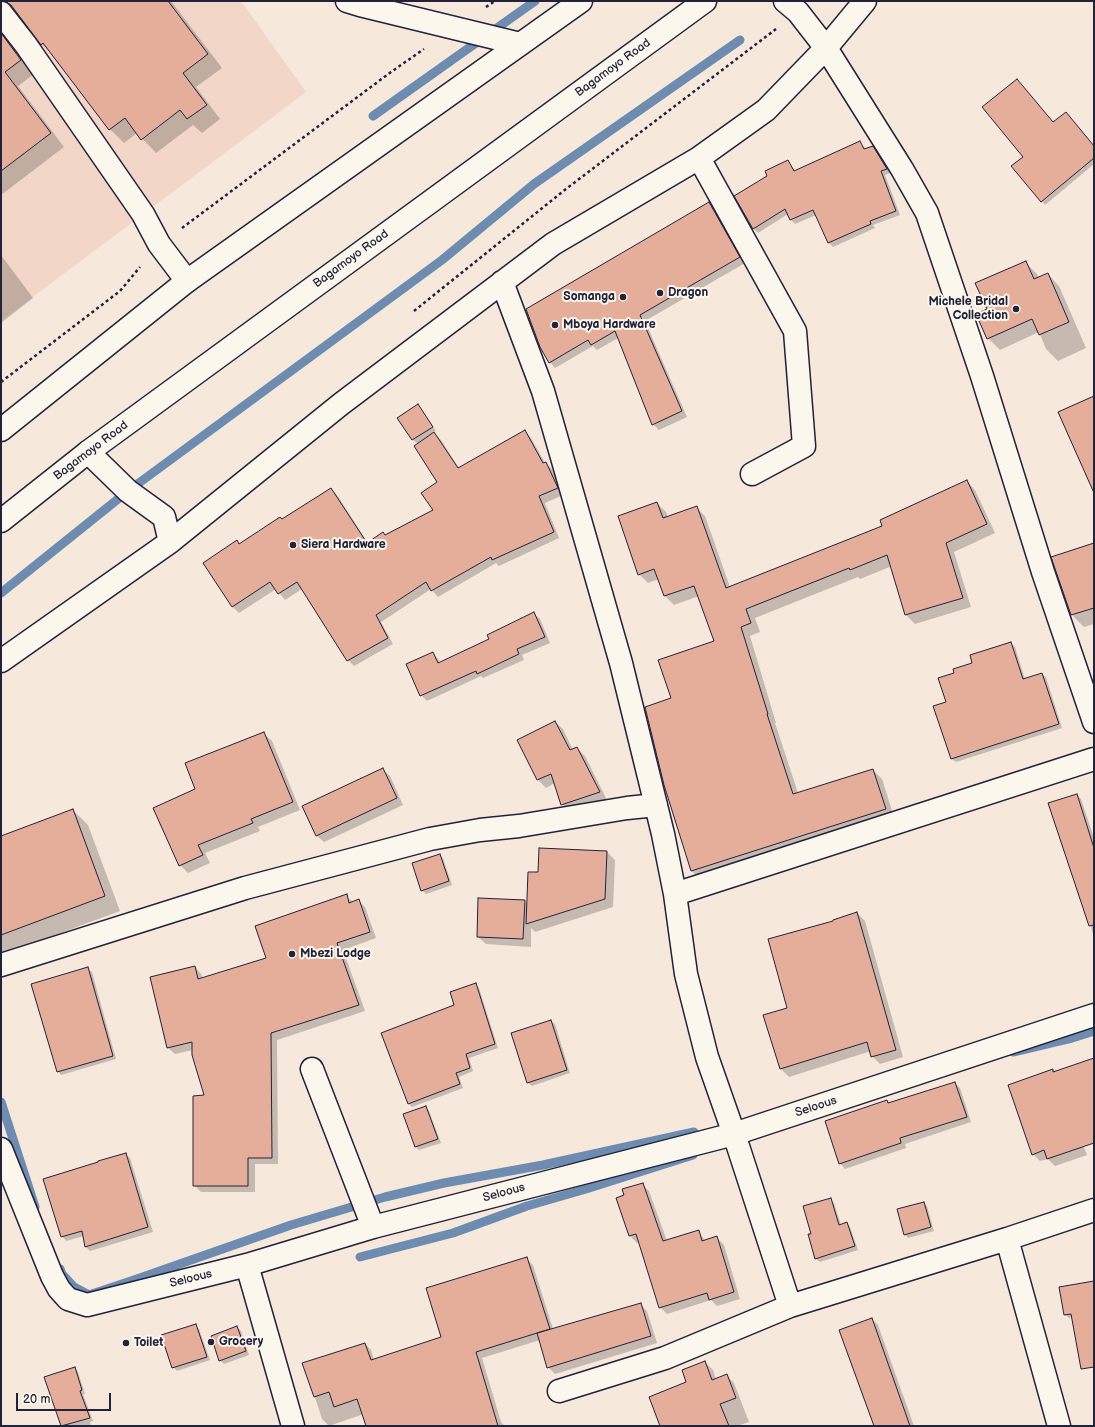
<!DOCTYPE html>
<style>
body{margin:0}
#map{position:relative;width:1095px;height:1427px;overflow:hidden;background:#f7e8dc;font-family:"Balsamiq Sans",sans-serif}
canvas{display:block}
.frame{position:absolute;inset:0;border:2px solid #22223b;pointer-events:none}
.scale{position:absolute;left:16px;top:1393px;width:95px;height:18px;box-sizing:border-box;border:2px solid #22223b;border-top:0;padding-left:5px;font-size:12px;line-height:14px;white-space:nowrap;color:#22223b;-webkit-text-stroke:3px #fbf7ec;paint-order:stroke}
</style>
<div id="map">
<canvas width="1095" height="1427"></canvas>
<div class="frame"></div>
<div class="scale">20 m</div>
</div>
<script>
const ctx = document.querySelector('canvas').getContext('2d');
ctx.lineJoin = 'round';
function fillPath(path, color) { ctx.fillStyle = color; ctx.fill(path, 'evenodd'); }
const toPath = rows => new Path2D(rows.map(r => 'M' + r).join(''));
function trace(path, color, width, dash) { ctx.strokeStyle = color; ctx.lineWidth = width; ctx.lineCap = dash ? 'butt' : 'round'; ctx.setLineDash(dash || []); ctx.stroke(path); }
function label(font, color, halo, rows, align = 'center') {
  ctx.font = font + ' "Balsamiq Sans",sans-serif'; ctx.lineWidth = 4; ctx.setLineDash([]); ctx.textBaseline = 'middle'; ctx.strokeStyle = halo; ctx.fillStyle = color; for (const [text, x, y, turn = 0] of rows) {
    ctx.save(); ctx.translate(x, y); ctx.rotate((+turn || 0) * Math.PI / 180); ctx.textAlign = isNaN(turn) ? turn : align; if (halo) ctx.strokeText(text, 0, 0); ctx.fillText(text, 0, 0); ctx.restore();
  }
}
fillPath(toPath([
 [1,1,241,1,306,92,1,321]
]), '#f2d7c8');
fillPath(toPath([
 [1,1,171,1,222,68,196,87,220,119,202,133,193,125,156,153,137,133,124,143,110,129,56,58,42,44,19,15,14,14,5,35,34,74,18,86,64,147,1,195],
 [1054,123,1094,147,1094,164,1045,205,1042,201],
 [860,143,866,149,872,147,877,151,890,173,885,175,900,215,873,225,875,228,833,247,829,243,816,215,795,224,791,220,788,214,758,233,754,229,768,176,788,161,795,171],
 [709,203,715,209,745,263,645,321,687,417,659,430,653,424,618,338,597,350,593,346,555,368,550,362],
 [1,255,33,298,1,323],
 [1025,262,1037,274,1039,278,1048,274,1059,286,1086,348,1058,361,1046,349,1039,332,1000,350,988,338,988,310],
 [421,409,436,431,433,432,441,440,459,468,525,431,531,438,545,463,552,469,563,495,545,503,559,538,499,566,496,563,438,597,431,589,381,622,393,644,354,666,348,660,302,589,285,600,276,589,239,613,233,607,204,563,237,542,240,545,282,520,331,489,337,495,368,543,435,511,439,482,418,444,413,440,399,418],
 [967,481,975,490,995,533,954,552,971,607,915,624,906,615,892,566,860,579,858,577,755,618,760,632,750,636,776,723,775,723,798,793,873,770,882,779,894,817,701,880,692,871,665,785,672,699,715,642,699,596,674,605,665,596,659,579,648,583,639,574,657,503,666,512,668,517,696,507,705,516,730,587,884,526],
 [1094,544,1094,624,1084,627,1072,615],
 [534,614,540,619,550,643,522,655,524,660,483,678,481,676,427,701,421,695,433,653,438,659,440,663,491,639],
 [1011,643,1015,647,1025,679,1042,674,1046,677,1062,728,956,762,952,759,947,702,955,674],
 [555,722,563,729,573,750,577,748,585,756,607,800,570,812,562,804,555,783,546,788,538,780,518,740],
 [264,734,272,741,300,810,258,827,260,831,205,853,210,863,188,873,180,865,196,789],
 [383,770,390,776,403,805,324,842,317,836,303,807],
 [1077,795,1081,799,1094,838,1094,938,1083,899],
 [73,810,88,825,120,911,1,955,1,837],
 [540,849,607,852,615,860,613,907,535,932,531,928,531,947,486,944,478,937,524,901,528,905,538,874],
 [440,855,443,858,452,885,426,894,422,890],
 [346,896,353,902,359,901,365,907,376,938,343,950,365,1011,277,1040,278,1164,255,1164,255,1192,201,1192,194,1185,205,1096,193,1050,175,1054,168,1048,195,967,201,974,203,979,268,959],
 [857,913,865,921,903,1057,880,1064,872,1056,871,1051,789,1077,781,1069,788,1009,834,921],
 [88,969,92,972,116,1059,61,1075,58,1071],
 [476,984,479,988,498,1048,469,1058,473,1071,459,1077,463,1088,412,1107,409,1104,455,1006],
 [551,1021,555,1024,570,1073,532,1086,528,1083],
 [1094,1059,1094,1142,1083,1145,1087,1155,1055,1166,1048,1159,1040,1161,1033,1154,1052,1070,1054,1072],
 [955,1083,960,1088,971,1122,905,1144,906,1148,845,1169,840,1163,887,1101,889,1104],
 [426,1107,429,1111,441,1143,419,1150,416,1147],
 [125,1154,130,1158,153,1232,90,1251,85,1246,84,1236,66,1241,62,1236],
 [642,1184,649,1191,667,1241,698,1232,706,1241,717,1238,724,1245,740,1299,717,1306,711,1300,667,1314,660,1307,640,1242,637,1243,630,1236,617,1198,625,1195],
 [830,1199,834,1203,841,1225,846,1223,850,1227,858,1250,820,1262,816,1259,812,1234],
 [924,1203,927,1206,934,1231,908,1238,905,1234],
 [527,1259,533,1265,553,1329,641,1305,647,1311,657,1343,555,1374,548,1367,540,1340,482,1358,501,1422,505,1426,397,1426,390,1405,329,1426,322,1419,304,1363,365,1344,371,1350,374,1360,443,1338],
 [1094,1282,1094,1332,1073,1317,1069,1318,1065,1314],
 [872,1319,878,1325,914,1426,875,1426],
 [195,1325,199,1329,210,1360,177,1371,173,1367],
 [237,1327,241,1331,249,1355,224,1364,220,1360],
 [705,1362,713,1370,716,1379,726,1375,734,1383,749,1422,737,1426,661,1426,688,1383],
 [75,1368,78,1372,85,1394,83,1394,93,1421,90,1422,91,1426,61,1426,46,1378]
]), '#0003');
trace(toPath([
 [373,116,535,1],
 [1,593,128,491,442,260,534,184,740,40],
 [1013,1052,1072,1038,1094,1031],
 [1,1102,35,1207],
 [360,1257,453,1233,527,1206,586,1189,693,1155],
 [60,1269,62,1274,74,1287,89,1295,134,1280,291,1225,385,1197,444,1183,543,1165,694,1132]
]), '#6e8cb0', 9);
const building = toPath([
 [3,1,168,1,208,54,183,73,207,105,187,119,180,110,141,140,125,118,109,130,43,43,41,45,11,5,6,2,3,1],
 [1,33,21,60,5,72,51,133,1,171,1,33],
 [1017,79,1053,122,1066,112,1094,146,1094,158,1041,202,1011,166,1023,157,982,107,1017,79],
 [860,141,864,149,873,146,887,169,881,171,896,211,870,221,871,224,828,243,813,210,790,220,785,209,753,229,734,196,767,176,765,171,788,160,794,171,860,141],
 [709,202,740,257,640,315,682,411,652,425,615,331,591,345,588,340,549,363,540,347,526,309,709,202],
 [1026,261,1034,279,1048,273,1069,322,1039,335,1032,319,987,339,976,314,987,309,975,283,1026,261],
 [1094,396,1094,493,1058,412,1094,396],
 [418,404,433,427,412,440,397,418,418,404],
 [525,430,543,463,546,462,558,488,539,496,554,532,492,560,491,557,431,591,426,582,376,615,388,638,347,661,297,582,278,594,270,582,232,607,203,563,237,540,239,544,280,517,282,519,331,488,367,543,383,532,385,535,433,510,421,493,437,482,414,446,434,432,458,468,525,430],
 [967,480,987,524,946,543,963,598,905,615,887,555,850,570,849,568,746,609,751,623,741,627,768,714,767,714,793,794,873,769,886,809,691,871,664,785,645,707,671,698,658,660,714,641,694,586,664,596,654,569,638,575,618,516,657,502,663,518,697,506,726,588,882,526,880,520,967,480],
 [1094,543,1094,608,1071,615,1051,557,1094,543],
 [534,612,545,637,517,649,519,654,477,674,476,671,420,696,406,664,433,652,438,663,489,639,487,635,534,612],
 [1011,642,1023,679,1042,673,1059,724,951,759,933,706,946,702,938,678,954,673,953,669,972,663,970,655,1011,642],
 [555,721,570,750,577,747,600,792,561,805,551,774,537,780,517,740,555,721],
 [264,732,293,802,251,819,253,823,198,845,203,855,179,866,153,808,195,789,185,763,264,732],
 [383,768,397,798,316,836,302,806,383,768],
 [1077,794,1094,848,1094,925,1089,926,1048,803,1077,794],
 [73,809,105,896,1,935,1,836,73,809],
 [539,848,607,851,605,899,526,924,528,872,538,872,539,848],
 [440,854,449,881,421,891,412,863,440,854],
 [347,894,349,903,359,899,370,932,337,943,359,1005,271,1033,272,1158,248,1158,248,1186,193,1186,193,1096,204,1095,192,1055,192,1042,167,1048,150,977,195,966,198,979,266,958,255,926,347,894],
 [478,898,525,900,523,939,477,937,478,898],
 [857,912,896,1050,871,1057,867,1042,780,1069,763,1015,787,1008,768,939,833,921,833,920,857,912],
 [88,967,113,1056,57,1072,31,984,88,967],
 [476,983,495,1044,466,1054,470,1068,456,1073,460,1084,408,1104,381,1033,454,1005,450,992,476,983],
 [551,1020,567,1070,527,1083,511,1033,551,1020],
 [1094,1058,1094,1143,1047,1159,1044,1150,1032,1155,1008,1085,1053,1069,1053,1072,1094,1058],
 [955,1082,967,1117,900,1138,901,1143,839,1164,825,1121,887,1100,888,1103,955,1082],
 [426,1106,438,1139,415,1147,403,1114,426,1106],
 [126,1153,148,1227,85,1247,82,1231,61,1237,43,1179,98,1162,98,1161,126,1153],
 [643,1183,663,1241,699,1230,702,1241,717,1236,734,1292,709,1300,707,1293,659,1308,636,1234,629,1236,616,1198,624,1195,622,1189,643,1183],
 [831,1198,839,1225,847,1222,855,1246,815,1259,808,1234,811,1234,803,1206,831,1198],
 [924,1202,931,1227,904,1235,897,1209,924,1202],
 [527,1257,550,1329,476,1352,498,1426,366,1426,357,1399,334,1407,329,1392,314,1397,302,1363,365,1343,371,1360,441,1337,426,1288,527,1257],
 [1094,1281,1094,1367,1081,1369,1071,1314,1064,1315,1059,1287,1094,1281],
 [641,1303,651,1336,547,1368,537,1333,641,1303],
 [872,1318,910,1426,874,1426,839,1330,872,1318],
 [196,1324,207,1357,172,1368,161,1335,196,1324],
 [237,1326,246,1351,219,1361,211,1336,237,1326],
 [705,1361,712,1380,727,1374,736,1398,720,1404,729,1426,660,1426,649,1397,686,1382,682,1370,705,1361],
 [75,1367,82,1390,80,1391,90,1418,61,1426,44,1377,75,1367]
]);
fillPath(building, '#e5ae9b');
trace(building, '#22223b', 1);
const minor = toPath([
 [347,1,360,5,520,44],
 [785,1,798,12,826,48,902,169,927,213,982,376,1043,572,1094,722],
 [1,13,26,45,143,214,159,244,187,281],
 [699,158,795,331,804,446,752,474],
 [502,282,543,391,621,663,663,834,675,894,686,974,707,1057,734,1134,790,1306],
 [88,452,128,491,164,517,170,542],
 [1,661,170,542,341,404,553,244,699,158,766,110,826,48,865,1],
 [675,894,1094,759],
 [1,965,245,888,430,839,480,830,519,826,627,808,656,805],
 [312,1069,373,1227],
 [1,1149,52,1276,59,1289,68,1299,87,1305,247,1265,373,1227,734,1134,1094,1015],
 [1007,1239,1059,1426],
 [247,1265,293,1426],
 [559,1391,665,1358,790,1306,1007,1239,1094,1210]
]);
const highway = toPath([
 [1,430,187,281,581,1],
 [1,521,88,452,705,1]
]);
trace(minor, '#22223b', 25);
trace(highway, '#22223b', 25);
trace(toPath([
 [486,7,495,1],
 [182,228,391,72,424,49],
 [414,311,566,189,776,29],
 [1,382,120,291,140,267]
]), '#22223b', 2.5, [3, 3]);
trace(minor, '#fbf7ec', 22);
trace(highway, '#fbf7ec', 22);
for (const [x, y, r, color] of [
 [660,293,4,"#22223b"],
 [623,297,4,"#22223b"],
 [1016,309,4,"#22223b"],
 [555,325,4,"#22223b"],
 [293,545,4,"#22223b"],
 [292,954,4,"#22223b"],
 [211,1342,4,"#22223b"],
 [126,1343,4,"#22223b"]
]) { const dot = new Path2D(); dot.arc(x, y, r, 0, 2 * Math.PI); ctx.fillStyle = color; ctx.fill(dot); trace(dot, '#fbf7ec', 1.5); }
label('12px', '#22223b', '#fbf7ec', [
 ["Bagamoyo Road",613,68,-36],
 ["Bagamoyo Road",351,259,-36],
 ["Bagamoyo Road",91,451,-37],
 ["Seloous",816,1107,-18],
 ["Seloous",504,1193,-15],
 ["Seloous",191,1279,-14]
]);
label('bold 12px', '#22223b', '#fbf7ec', [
 ["Dragon",668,293],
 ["Somanga",615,297,"right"],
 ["Michele Bridal",1008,302,"right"],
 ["Collection",1008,316,"right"],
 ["Mboya Hardware",563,325],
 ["Siera Hardware",301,545],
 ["Mbezi Lodge",300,954],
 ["Grocery",219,1342],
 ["Toilet",134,1343]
], 'left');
</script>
